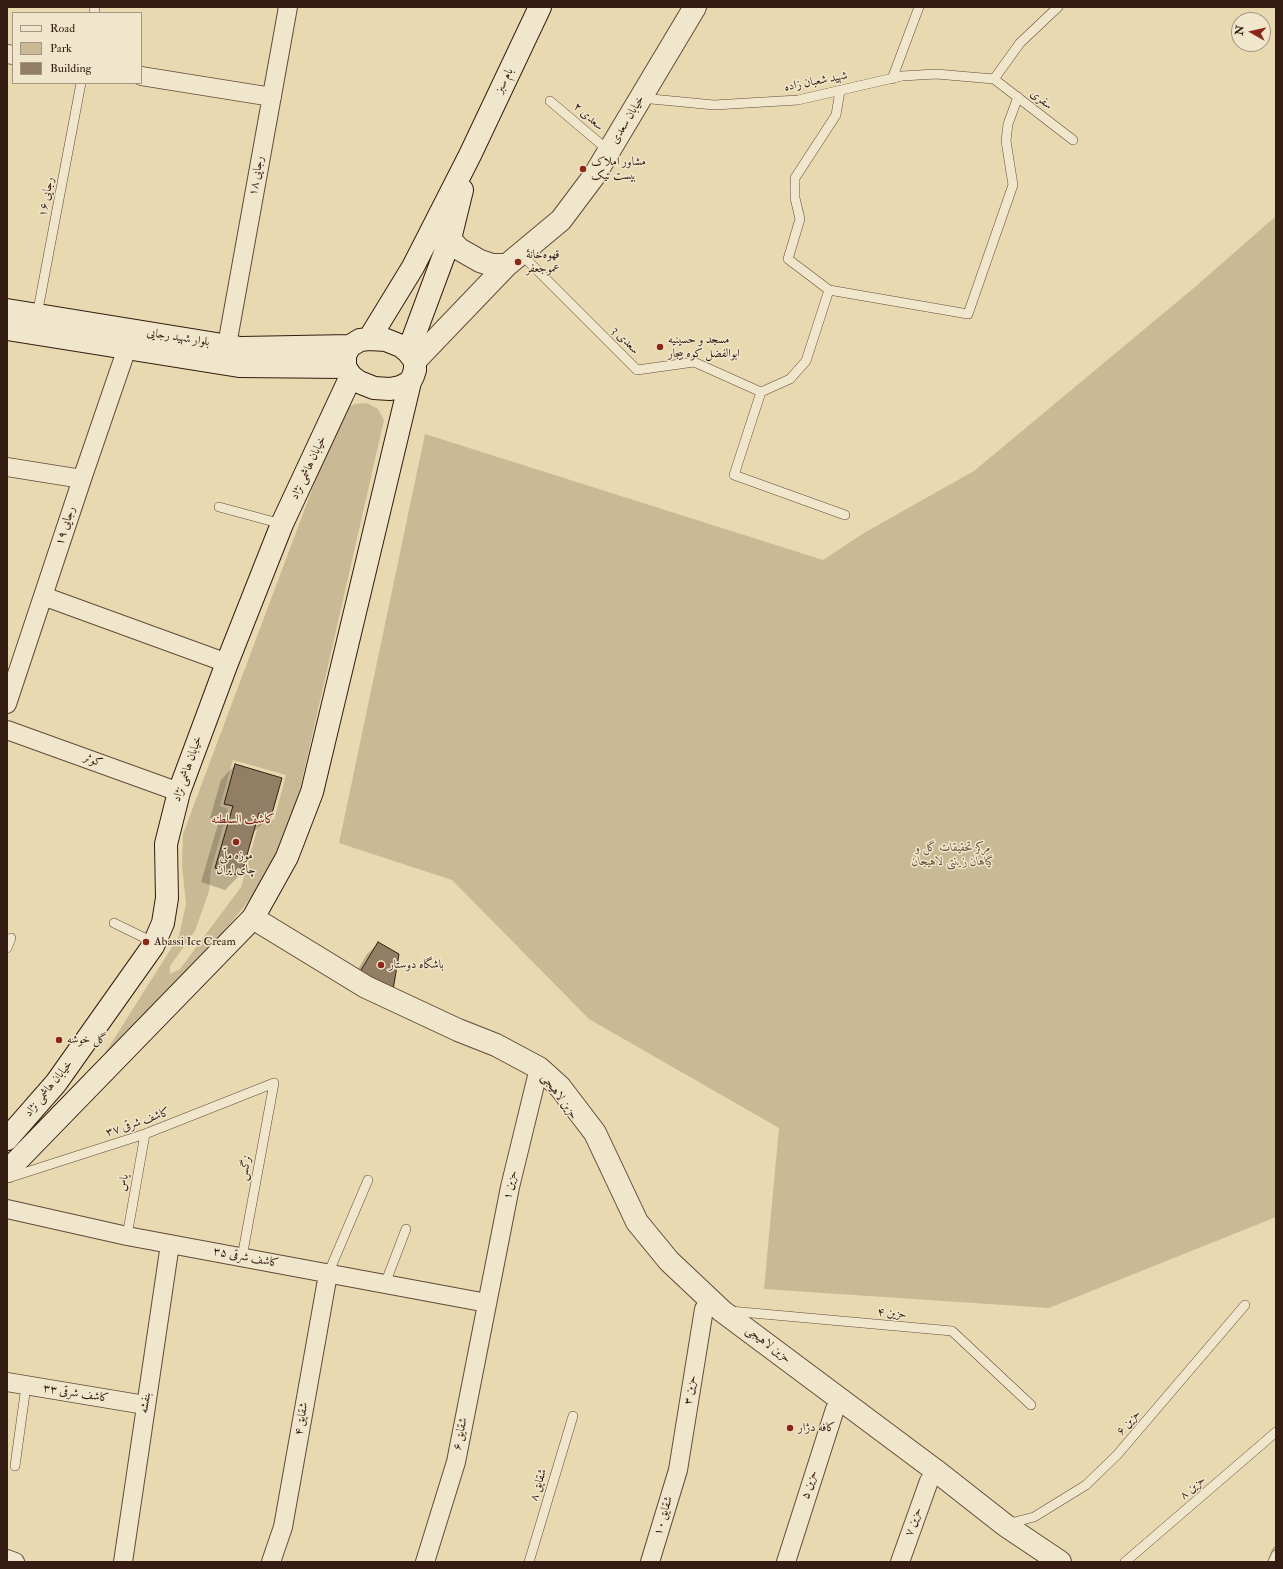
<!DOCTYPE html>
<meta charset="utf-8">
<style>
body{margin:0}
#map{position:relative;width:1283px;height:1569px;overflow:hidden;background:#e8d9b0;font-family:"IM FELL Double Pica",serif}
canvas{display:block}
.frame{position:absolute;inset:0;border:8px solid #351c12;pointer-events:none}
.legend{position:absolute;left:12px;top:12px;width:130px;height:72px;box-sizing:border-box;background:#f0e6cc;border:1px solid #a59582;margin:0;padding:5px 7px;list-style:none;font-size:12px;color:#351c12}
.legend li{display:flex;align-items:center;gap:8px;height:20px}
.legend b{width:20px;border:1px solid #a59582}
.north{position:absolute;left:1231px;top:12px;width:40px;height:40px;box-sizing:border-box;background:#f0e6cc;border:1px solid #a59582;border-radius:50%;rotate:278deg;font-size:11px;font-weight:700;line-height:16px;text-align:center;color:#351c12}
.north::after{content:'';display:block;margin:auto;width:14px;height:18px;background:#8f2418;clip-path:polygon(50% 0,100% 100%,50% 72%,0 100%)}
</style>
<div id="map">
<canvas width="1283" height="1569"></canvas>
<div class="frame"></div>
<ul class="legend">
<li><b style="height:5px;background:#f0e6cc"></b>Road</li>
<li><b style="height:11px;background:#cab995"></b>Park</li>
<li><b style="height:11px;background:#927e64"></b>Building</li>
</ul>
<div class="north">N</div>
</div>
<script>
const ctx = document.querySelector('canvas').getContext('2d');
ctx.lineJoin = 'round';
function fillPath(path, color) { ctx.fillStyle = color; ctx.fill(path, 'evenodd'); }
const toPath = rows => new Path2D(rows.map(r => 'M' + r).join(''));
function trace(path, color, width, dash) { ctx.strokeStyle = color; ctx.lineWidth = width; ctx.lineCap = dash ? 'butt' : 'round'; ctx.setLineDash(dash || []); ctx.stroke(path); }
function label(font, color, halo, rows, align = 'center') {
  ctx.font = font + ' "IM FELL Double Pica",Amiri,serif'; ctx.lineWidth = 3; ctx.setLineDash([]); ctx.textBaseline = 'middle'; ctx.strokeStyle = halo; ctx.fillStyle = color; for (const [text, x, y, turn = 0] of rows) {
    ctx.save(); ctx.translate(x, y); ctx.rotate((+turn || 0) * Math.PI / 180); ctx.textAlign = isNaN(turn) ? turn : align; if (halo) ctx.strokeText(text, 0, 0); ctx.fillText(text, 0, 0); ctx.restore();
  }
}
fillPath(toPath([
 [1276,216,1276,1217,1049,1308,764,1289,779,1128,589,1019,452,880,339,843,425,434,823,560,864,533,974,471,1195,287],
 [367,403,378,409,384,420,297,802,283,846,254,894,221,935,105,1053,179,936,186,904,182,865,183,834,340,415,344,409,355,404],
 [233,760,286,775,274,820,261,816,241,887,180,969,170,974,170,966,195,931,209,891,211,869,228,809,220,806]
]), '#cab995');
fillPath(toPath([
 [235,765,270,816,255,831,253,830,240,875,225,890,201,882,219,821,210,818,221,780],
 [378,944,391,996,380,1006,348,986,367,954],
 [1276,1545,1276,1562,1267,1562,1272,1549]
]), '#0003');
const building = toPath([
 [235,764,282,778,271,817,259,813,241,876,215,868,233,806,224,804,235,764],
 [378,942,399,954,392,996,358,975,378,942]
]);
fillPath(building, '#927e64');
trace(building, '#351c12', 1);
const service = toPath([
 [94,13,95,7],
 [892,79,919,7],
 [994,79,1073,140],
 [994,79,1020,43,1058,7],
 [840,91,836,115,795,178,795,198,800,219,788,259,829,290,968,314,1013,185,1006,141,1008,124,1018,97],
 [641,98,714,105,798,100,902,76,936,74,994,79],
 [550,101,609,151],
 [521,254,637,370,694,362,761,392],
 [829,290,806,361,790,379,761,392,734,475,845,515],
 [37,315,81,83],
 [219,507,282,524],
 [114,923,155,943],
 [7,948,11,938],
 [8,1178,145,1134,274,1083],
 [127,1236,145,1134],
 [242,1257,274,1083],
 [328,1274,368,1180],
 [385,1284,406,1229],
 [730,1311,952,1331,1031,1405],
 [15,1466,26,1386],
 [1007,1524,1034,1517,1086,1485,1117,1455,1245,1305],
 [529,1562,573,1416],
 [1125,1562,1276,1432],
 [1273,1562,1276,1555]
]);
const minor = toPath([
 [7,54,13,55],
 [141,76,272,97],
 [227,345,288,7],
 [7,467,82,479],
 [43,596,227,663],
 [7,704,82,479,127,348],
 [7,730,179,792],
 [7,1209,127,1236,487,1303],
 [7,1382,145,1405],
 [7,1559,15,1562],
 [123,1562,170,1244],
 [271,1562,283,1527,328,1274],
 [425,1562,456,1462,510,1187,539,1068],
 [650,1562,678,1470,704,1309],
 [786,1562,835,1409],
 [900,1562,929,1481]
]);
const tertiary = toPath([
 [450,239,459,249,480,261,492,265,507,265],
 [415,361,507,265,561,220,594,176,695,7],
 [253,918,366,987,458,1030,496,1045,539,1068,560,1087,595,1133,637,1222,669,1261,722,1311,935,1470,1005,1525,1060,1562]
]);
const secondary = toPath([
 [7,310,241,348,350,346,360,340,369,339,386,340,401,346,408,352,415,361,415,370,413,376,410,382,400,387,390,389,374,388,359,382,351,376,345,367,345,355,350,346],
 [7,329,239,366,345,367],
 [369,339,413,267,470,155,540,7],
 [408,352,450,239,462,190],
 [7,1139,56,1083,153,946,163,923,167,898,166,844,179,792,227,663,282,524,351,376],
 [7,1171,253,918,287,857,312,792,410,382]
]);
trace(service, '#624b3a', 10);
trace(minor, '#624b3a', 20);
trace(tertiary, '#624b3a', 24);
trace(secondary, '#351c12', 24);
trace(service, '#f0e6cc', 9);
trace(minor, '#f0e6cc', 18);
trace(tertiary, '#f0e6cc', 22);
trace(secondary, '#f0e6cc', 22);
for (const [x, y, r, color] of [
 [583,169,4,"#8f2418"],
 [518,262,4,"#8f2418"],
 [660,347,4,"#8f2418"],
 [236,842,4,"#8f2418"],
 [146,942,4,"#8f2418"],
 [381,965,4,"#8f2418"],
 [59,1040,4,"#8f2418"],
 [790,1428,4,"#8f2418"]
]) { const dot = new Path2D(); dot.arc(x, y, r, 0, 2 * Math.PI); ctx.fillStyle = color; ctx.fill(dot); trace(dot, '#f0e6cc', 1.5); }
label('12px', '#351c12', '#f0e6cc', [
 ["بام سبز",505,81,-64],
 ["شهید شعبان زاده",816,82,-11],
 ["سفری",1041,100,38],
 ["سعدی ۲",588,117,41],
 ["خیابان سعدی",628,120,-59],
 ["رجایی ۱۸",257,176,-80],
 ["رجایی ۱۶",47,197,-79],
 ["بلوار شهید رجایی",178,338,9],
 ["سعدی 3",625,341,45],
 ["خیابان هاشمی نژاد",309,468,-65],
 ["رجایی ۱۹",66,526,-72],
 ["کوثر",93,761,20],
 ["خیابان هاشمی نژاد",188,769,-71],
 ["خیابان هاشمی نژاد",49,1089,-51],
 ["حزین لاهیجی",559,1097,54],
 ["کاشف شرقی ۳۷",138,1123,-19],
 ["نرگس",246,1168,-80],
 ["یاس",124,1183,-80],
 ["حزین ۱",511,1185,-77],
 ["کاشف شرقی ۳۵",246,1258,11],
 ["حزین ۴",892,1314,5],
 ["حزین لاهیجی",768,1345,37],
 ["حزین ۳",691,1390,-81],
 ["کاشف شرقی ۳۳",76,1394,9],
 ["بنفشه",146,1403,-81],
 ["شقایق ۴",302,1419,-80],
 ["حزین ۶",1129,1423,-49],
 ["شقایق ۶",461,1434,-79],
 ["شقایق ۸",539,1485,-73],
 ["حزین ۵",810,1485,-72],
 ["حزین ۸",1193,1488,-41],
 ["شقایق ۱۰",664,1516,-73],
 ["حزین ۷",914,1522,-70]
]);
label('12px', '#351c12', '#f0e6cc', [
 ["مشاور املاک",591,162],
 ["بیست تیک",591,176],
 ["قهوه‌خانهٔ",526,255],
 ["عموجعفر",526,269],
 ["مسجد و حسینیه",668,340],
 ["ابوالفضل کوه بیجار",668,354],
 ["موزه ملّی",236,856,"center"],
 ["چای ایران",236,870,"center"],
 ["Abassi Ice Cream",154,942],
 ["باشگاه دوستار",389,965],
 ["گل خوشه",67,1040],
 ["کافه دژار",798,1428]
], 'left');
label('italic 12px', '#624b39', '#f0e6cc', [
 ["مرکز تحقیقات گل و",953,848],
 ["گیاهان زینتی لاهیجان",953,862]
]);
label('13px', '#7a1f14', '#f0e6cc', [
 ["کاشف السلطنه",243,820]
]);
</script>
